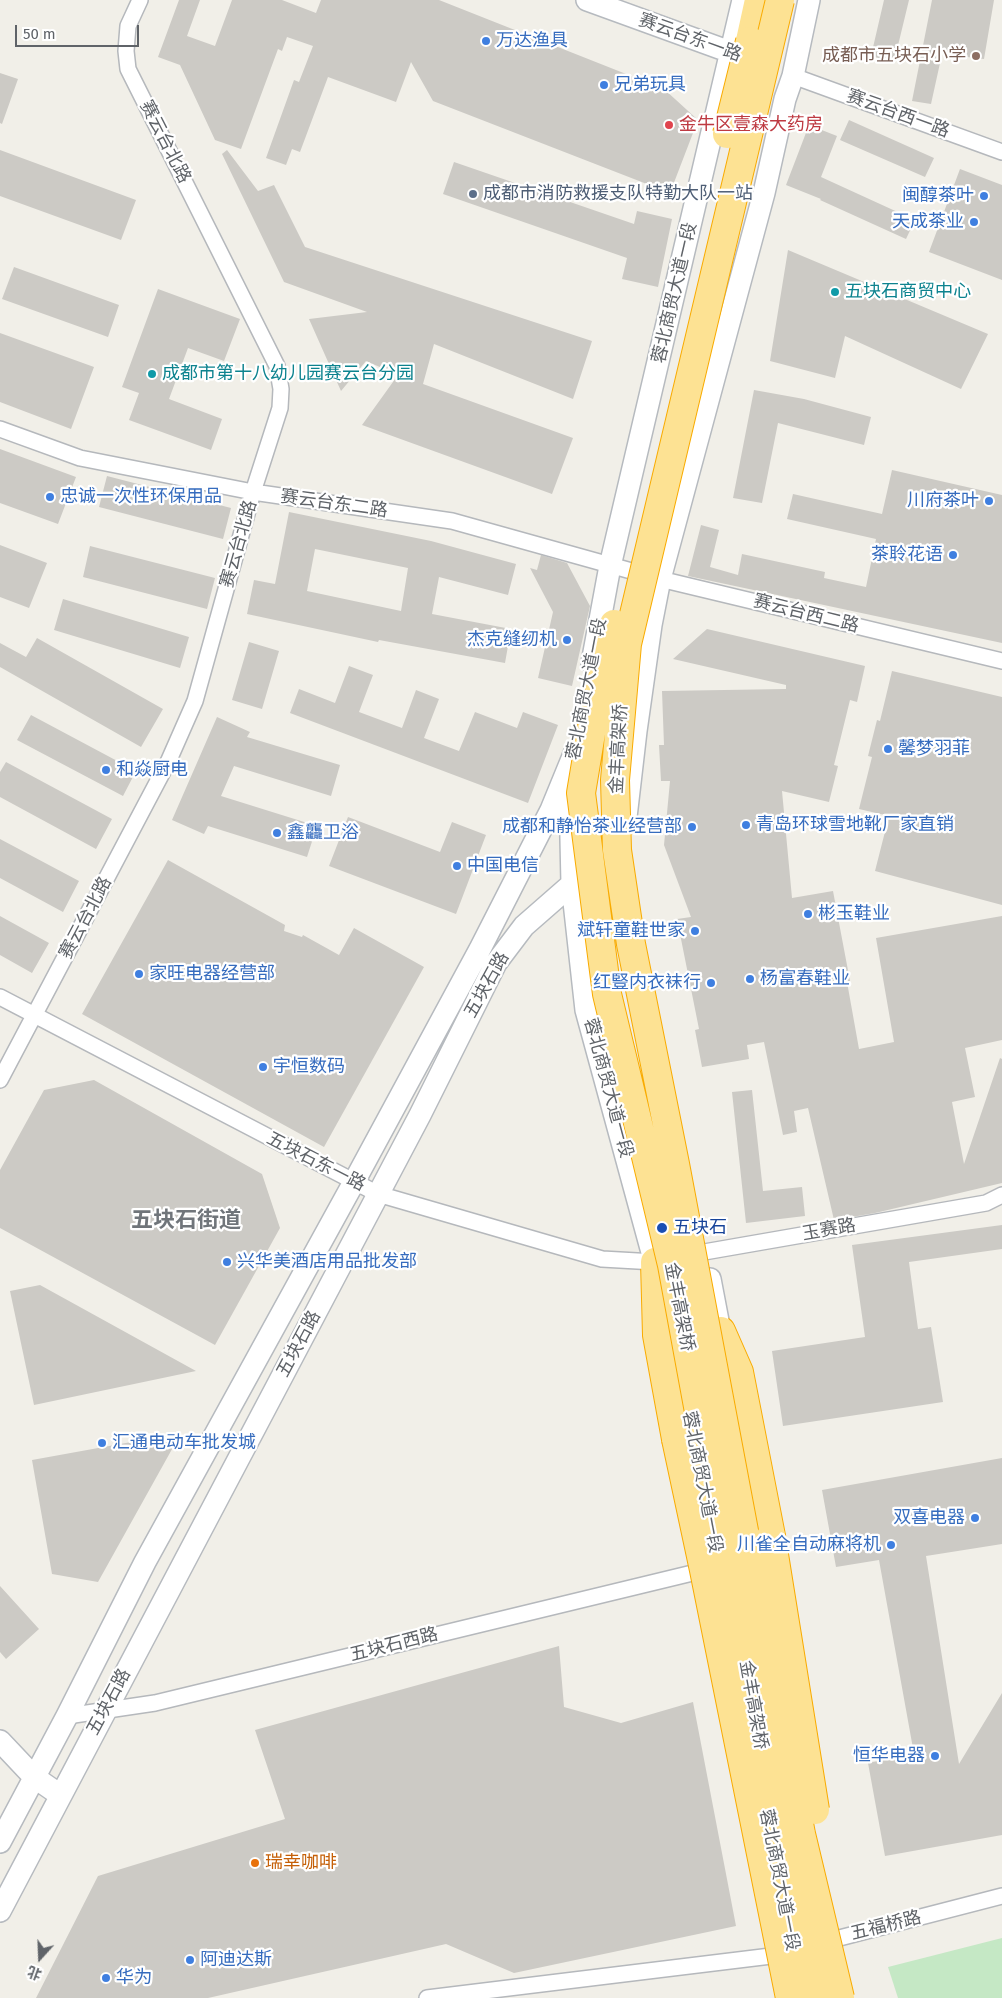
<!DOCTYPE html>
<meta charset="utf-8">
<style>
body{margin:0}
#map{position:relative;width:1002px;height:1998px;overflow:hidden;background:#f1efe8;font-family:"Fira Sans","Noto Sans SC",sans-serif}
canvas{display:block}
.north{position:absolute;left:15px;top:1933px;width:50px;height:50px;-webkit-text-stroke:4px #fff;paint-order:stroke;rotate:200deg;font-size:14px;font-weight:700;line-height:20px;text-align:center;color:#5f6368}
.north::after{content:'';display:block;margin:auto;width:18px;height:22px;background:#5f6368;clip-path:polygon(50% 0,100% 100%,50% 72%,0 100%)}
.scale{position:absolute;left:15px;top:25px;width:124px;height:22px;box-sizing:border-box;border:2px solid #5f6368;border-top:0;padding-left:6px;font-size:15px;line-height:18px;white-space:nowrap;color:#5f6368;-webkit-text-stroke:4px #fff;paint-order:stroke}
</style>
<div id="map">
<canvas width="1002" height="1998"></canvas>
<div class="north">北</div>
<div class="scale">50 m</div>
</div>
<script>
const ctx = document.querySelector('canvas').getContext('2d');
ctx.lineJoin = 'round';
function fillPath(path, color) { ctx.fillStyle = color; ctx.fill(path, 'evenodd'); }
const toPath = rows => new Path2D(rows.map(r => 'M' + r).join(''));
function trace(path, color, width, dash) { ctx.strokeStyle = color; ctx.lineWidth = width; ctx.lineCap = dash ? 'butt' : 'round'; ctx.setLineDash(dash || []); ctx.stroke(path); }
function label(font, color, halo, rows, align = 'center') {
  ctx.font = font + ' "Fira Sans","Noto Sans SC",sans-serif'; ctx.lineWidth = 4.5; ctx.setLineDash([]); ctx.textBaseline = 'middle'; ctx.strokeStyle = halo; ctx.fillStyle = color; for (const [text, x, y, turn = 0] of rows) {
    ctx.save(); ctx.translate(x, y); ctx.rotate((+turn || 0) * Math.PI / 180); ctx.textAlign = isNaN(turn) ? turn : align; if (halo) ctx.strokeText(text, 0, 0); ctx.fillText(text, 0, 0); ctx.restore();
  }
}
fillPath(toPath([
 [1002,1938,1002,1998,898,1998,888,1967]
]), '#c5e8c5');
fillPath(toPath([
 [179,0,200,0,187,36,215,46,232,0,282,0,316,13,321,0,439,0,664,89,698,120,670,193,433,101,411,62,396,102,328,77,300,152,292,149,286,165,266,158,294,80,299,82,313,46,287,37,282,51,278,49,241,149,215,140,180,65,158,57],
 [884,0,909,0,894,62,871,56],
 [932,0,994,0,984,59,942,54,931,104,912,101],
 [0,73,18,79,2,124,0,123],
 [849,120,934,158,925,177,840,140],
 [809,125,837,136,821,177,915,220,906,239,820,200,821,199,786,185],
 [0,150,136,200,121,240,0,196],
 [227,150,258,191,274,185,305,247,592,341,573,399,434,344,423,384,573,438,552,494,362,425,398,375,366,361,341,391,309,319,367,312,284,282,222,154],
 [454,162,634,224,637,211,672,219,658,287,622,279,627,258,443,194],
 [960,169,1002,185,1002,280,929,252],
 [788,250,988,334,961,389,845,336,835,378,770,361],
 [14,267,119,305,108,337,2,299],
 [158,289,240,319,224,361,188,348,169,399,222,419,211,450,129,420,139,393,122,387],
 [0,333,94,367,71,429,0,402],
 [754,390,804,399,871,417,864,445,778,423,762,503,733,498],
 [0,449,76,477,58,524,0,503],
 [892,470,1002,495,1002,643,688,576,701,525,719,530,710,567,738,575,742,554,825,572,824,578,866,587,876,539,787,519,793,494,882,514],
 [107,476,231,508,223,539,99,507],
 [289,512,431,541,516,564,508,595,439,577,432,614,511,629,505,663,379,640,378,642,247,614,254,580,275,584],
 [315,549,408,568,401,611,307,591],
 [0,545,47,563,29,608,0,597],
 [90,546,215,578,207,609,83,577],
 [541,555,567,563,590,606,572,686,538,678,553,612,530,568,537,570],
 [63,599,189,637,180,668,54,630],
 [707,629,865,666,857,702,850,700,834,765,838,766,829,802,782,791,792,898,833,891,850,981,847,982,859,1049,894,1042,876,938,1002,916,1002,1040,965,1048,975,1097,952,1102,964,1164,1000,1058,1002,1059,1002,1183,875,1213,834,1220,808,1108,794,1111,797,1132,783,1135,764,1042,747,1045,749,1059,702,1067,695,1030,699,1029,677,919,691,917,664,845,670,781,661,781,659,745,664,745,662,691,786,689,786,685,673,659],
 [37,638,163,709,141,747,0,667,0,643,26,657],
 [249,642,279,651,262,709,232,700],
 [349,666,373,675,359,712,402,728,416,690,439,699,424,738,459,751,475,712,517,728,523,712,558,725,528,803,290,713,299,689,335,703],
 [892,671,1002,697,1002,905,875,871,889,816,859,809,872,757,868,756,877,720,880,721],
 [31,715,136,771,123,796,17,740],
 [217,717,250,732,247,737,340,765,331,796,234,766,221,796,317,826,307,857,208,826,204,834,172,820],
 [6,762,112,819,96,849,0,797,0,772],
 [348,817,440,852,452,822,486,835,456,914,329,866],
 [0,839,79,881,63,912,0,878],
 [168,860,285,925,284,931,302,937,303,935,339,955,354,928,424,967,324,1147,82,1014],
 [0,916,49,943,32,973,0,955],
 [94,1080,262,1174,280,1228,215,1345,0,1228,0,1170,44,1090],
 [752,1090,763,1191,802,1187,805,1216,746,1223,732,1092],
 [1002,1225,1002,1249,909,1262,918,1329,931,1327,943,1402,783,1426,772,1351,865,1337,852,1245],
 [40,1285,196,1371,34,1405,10,1291],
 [181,1433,98,1582,52,1574,32,1460],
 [1002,1458,1002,1544,926,1556,959,1764,1002,1693,1002,1835,885,1856,868,1763,914,1754,879,1560,836,1567,822,1490],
 [0,1586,39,1629,6,1659,0,1652],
 [559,1646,564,1707,621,1723,693,1702,736,1926,514,1973,446,1944,208,1998,36,1998,98,1876,285,1819,255,1730]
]), '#cccac5');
const street = toPath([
 [793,76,1002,152],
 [0,429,80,458,253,492,452,521,660,579,1002,661],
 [0,997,378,1194,602,1259,655,1262,662,1260],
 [0,1080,169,760,195,701,253,492,280,408,281,389,277,366,128,69,126,51,128,26,140,0],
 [687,1255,986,1203,1002,1195],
 [67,1716,155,1703,709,1569],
 [820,1943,1002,1896],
 [427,1998,771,1956,788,1951]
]);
const secondary = toPath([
 [587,0,744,57],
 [592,663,610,566,743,0],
 [570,794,572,884,586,1010,659,1278],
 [626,817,636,731,651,625,660,579,764,193,785,99,793,76,809,0],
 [710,1279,723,1347],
 [0,1741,34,1777,60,1795],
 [0,1842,67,1716,145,1562,354,1182,480,949,551,810,574,754],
 [0,1911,420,1115,496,963,524,926,572,884,600,847,617,818]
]);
const highway = toPath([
 [750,41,759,0],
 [655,1262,657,1335,676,1439],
 [721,1331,739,1372,771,1536]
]);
trace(street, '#b5b8bc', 18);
trace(secondary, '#b6babf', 24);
trace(highway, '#f9ab00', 30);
trace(street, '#fff', 15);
trace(secondary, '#fff', 21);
trace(highway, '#fde293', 28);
const highwayBridge = toPath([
 [780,0,627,644,615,780,617,850,631,944,675,1164,801,1834,840,1998],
 [727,134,750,41],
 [614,624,592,727,581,793,607,994,672,1265,769,1793,812,1998],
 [676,1439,704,1570,790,1998],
 [771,1536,815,1810]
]);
trace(highwayBridge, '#f9ab00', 30, []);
trace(highwayBridge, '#fde293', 28);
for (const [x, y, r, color] of [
 [486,41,5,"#3f7fe0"],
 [976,56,5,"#8d6e63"],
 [604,85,5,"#3f7fe0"],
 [669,125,5,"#e0444e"],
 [473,194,5,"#5c6f8a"],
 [984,196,5,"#3f7fe0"],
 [974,222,5,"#3f7fe0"],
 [835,292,5,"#0f9aa8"],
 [152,374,5,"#0f9aa8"],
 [50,497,5,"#3f7fe0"],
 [989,501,5,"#3f7fe0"],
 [953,555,5,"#3f7fe0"],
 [567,640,5,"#3f7fe0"],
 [888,749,5,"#3f7fe0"],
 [106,770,5,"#3f7fe0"],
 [746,825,5,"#3f7fe0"],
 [692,827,5,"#3f7fe0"],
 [277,833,5,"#3f7fe0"],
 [457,866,5,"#3f7fe0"],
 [808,914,5,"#3f7fe0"],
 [695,931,5,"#3f7fe0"],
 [139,974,5,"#3f7fe0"],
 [750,979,5,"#3f7fe0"],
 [711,983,5,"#3f7fe0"],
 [263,1067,5,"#3f7fe0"],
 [662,1228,6,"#1a4fb4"],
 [227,1262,5,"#3f7fe0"],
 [102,1443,5,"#3f7fe0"],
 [975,1518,5,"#3f7fe0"],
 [891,1545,5,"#3f7fe0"],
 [935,1756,5,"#3f7fe0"],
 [255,1863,5,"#e8710a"],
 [190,1960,5,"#3f7fe0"],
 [106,1978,5,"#3f7fe0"]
]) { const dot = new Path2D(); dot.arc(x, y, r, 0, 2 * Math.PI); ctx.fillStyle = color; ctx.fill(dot); trace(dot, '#fff', 2); }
label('18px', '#5f6368', '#fff', [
 ["赛云台东一路",690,38,20],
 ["赛云台西一路",898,114,20],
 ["赛云台北路",165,142,63],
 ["蓉北商贸大道一段",675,293,-77],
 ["赛云台东二路",334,504,8],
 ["赛云台北路",239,544,-74],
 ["赛云台西二路",806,614,14],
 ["蓉北商贸大道一段",587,689,-79],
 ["金丰高架桥",619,749,-87],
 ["赛云台北路",86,918,-62],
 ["五块石路",487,985,-61],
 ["蓉北商贸大道一段",608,1088,75],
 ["五块石东一路",316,1162,27],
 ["玉赛路",829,1230,-10],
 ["金丰高架桥",679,1307,79],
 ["五块石路",299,1344,-62],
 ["蓉北商贸大道一段",702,1482,79],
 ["五块石西路",394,1645,-14],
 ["五块石路",109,1702,-62],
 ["金丰高架桥",753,1705,80],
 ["蓉北商贸大道一段",779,1880,79],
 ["五福桥路",886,1926,-14]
]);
label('18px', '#366cbe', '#fff', [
 ["万达渔具",496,41],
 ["兄弟玩具",614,85],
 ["闽醇茶叶",974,196,"right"],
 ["天成茶业",964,222,"right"],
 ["忠诚一次性环保用品",60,497],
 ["川府茶叶",979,501,"right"],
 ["茶聆花语",943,555,"right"],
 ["杰克缝纫机",557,640,"right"],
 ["馨梦羽菲",898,749],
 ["和焱厨电",116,770],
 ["青岛环球雪地靴厂家直销",756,825],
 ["成都和静怡茶业经营部",682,827,"right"],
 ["鑫龘卫浴",287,833],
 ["中国电信",467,866],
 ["彬玉鞋业",818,914],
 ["斌轩童鞋世家",685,931,"right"],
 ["家旺电器经营部",149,974],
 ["杨富春鞋业",760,979],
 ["红豎内衣袜行",701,983,"right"],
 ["宇恒数码",273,1067],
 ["兴华美酒店用品批发部",237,1262],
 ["汇通电动车批发城",112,1443],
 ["双喜电器",965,1518,"right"],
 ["川雀全自动麻将机",881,1545,"right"],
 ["恒华电器",925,1756,"right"],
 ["阿迪达斯",200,1960],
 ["华为",116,1978]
], 'left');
label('18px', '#785e54', '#fff', [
 ["成都市五块石小学",966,56]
], 'right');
label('18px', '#be3a42', '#fff', [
 ["金牛区壹森大药房",679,125]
], 'left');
label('18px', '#4e5e75', '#fff', [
 ["成都市消防救援支队特勤大队一站",483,194]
], 'left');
label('18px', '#0d838f', '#fff', [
 ["五块石商贸中心",845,292],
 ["成都市第十八幼儿园赛云台分园",162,374]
], 'left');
label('18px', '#164399', '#fff', [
 ["五块石",673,1228]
], 'left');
label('18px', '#c56008', '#fff', [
 ["瑞幸咖啡",265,1863]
], 'left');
label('bold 22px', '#70757a', '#fff', [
 ["五块石街道",186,1221]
]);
</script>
